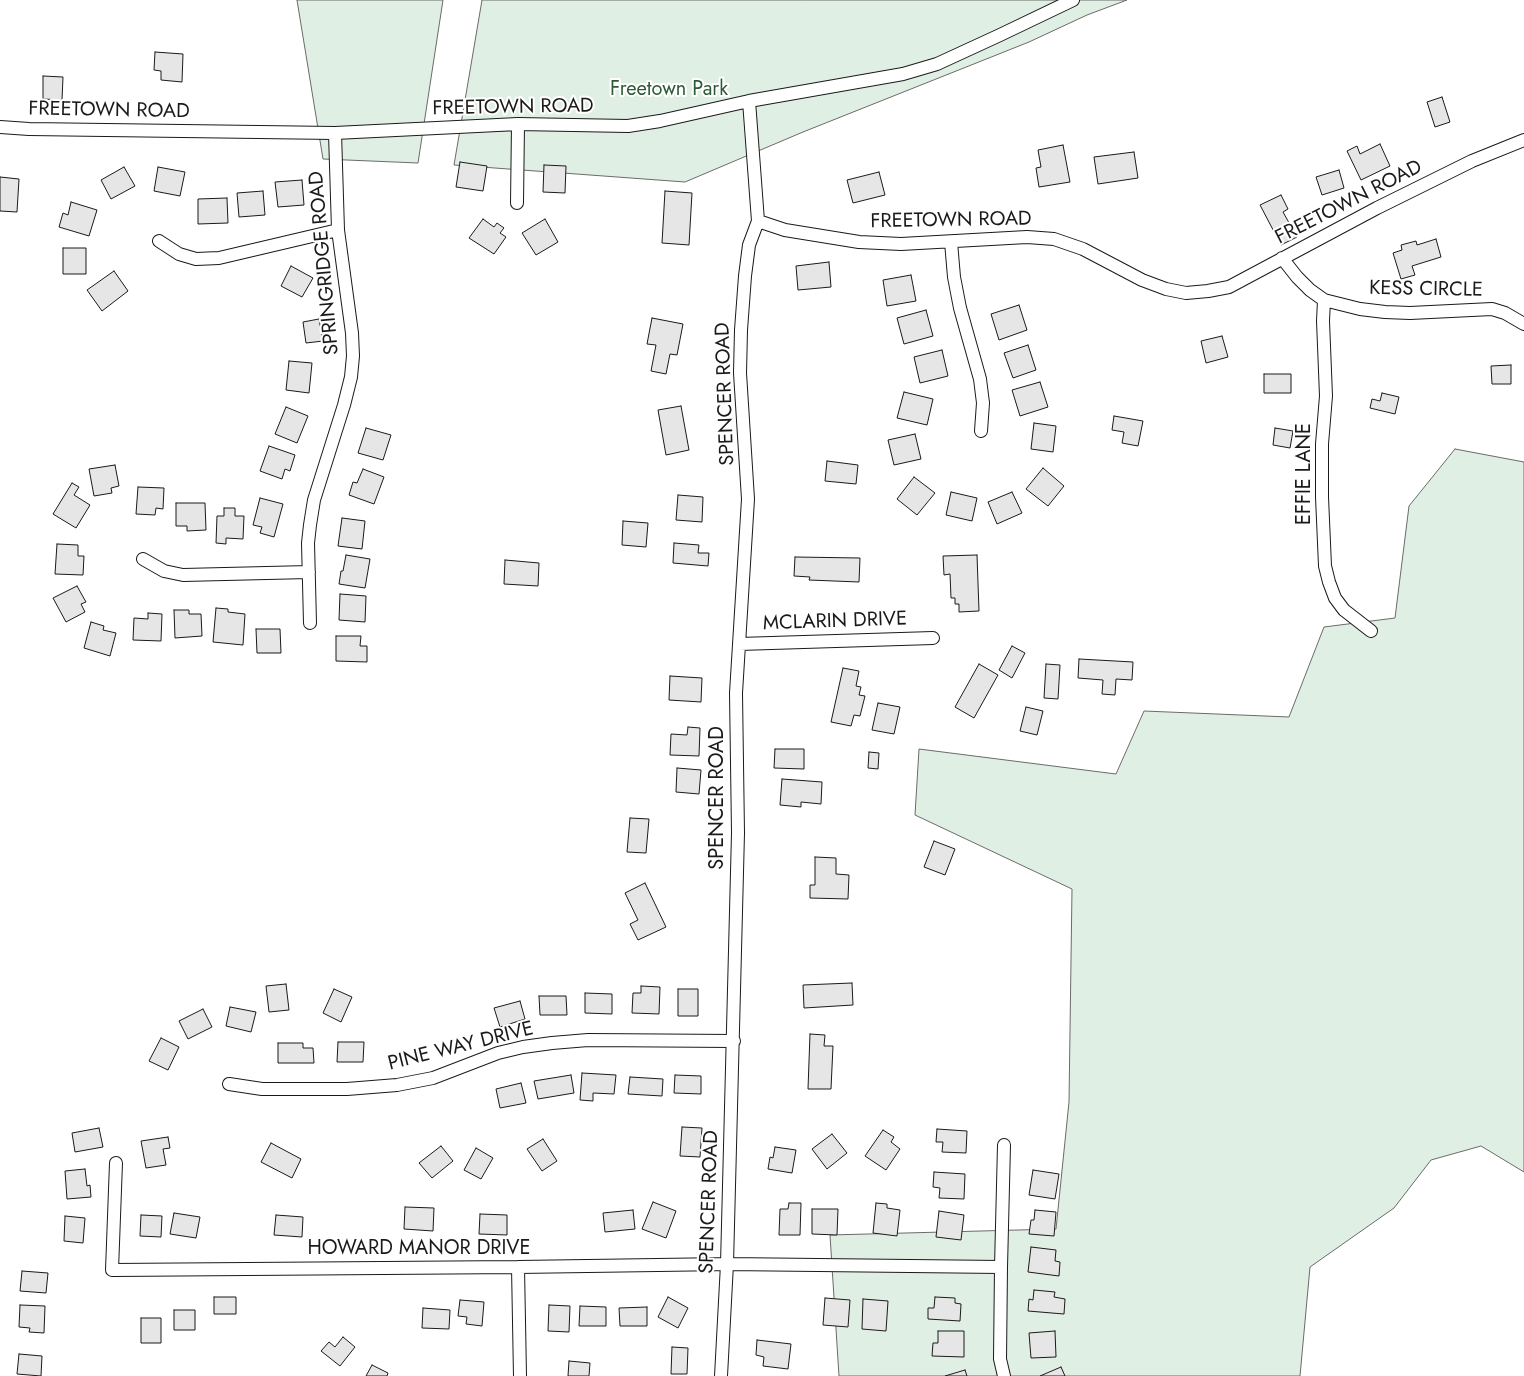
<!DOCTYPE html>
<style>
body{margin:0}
canvas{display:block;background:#fff}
</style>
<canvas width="1524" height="1376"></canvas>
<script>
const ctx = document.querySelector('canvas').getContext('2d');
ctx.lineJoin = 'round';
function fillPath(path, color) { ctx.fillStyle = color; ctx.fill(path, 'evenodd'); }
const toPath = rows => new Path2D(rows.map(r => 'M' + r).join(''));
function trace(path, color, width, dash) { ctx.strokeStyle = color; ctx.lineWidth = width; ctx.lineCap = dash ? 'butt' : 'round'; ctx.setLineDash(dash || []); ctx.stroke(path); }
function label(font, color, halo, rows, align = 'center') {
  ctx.font = font + ' Jost,sans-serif'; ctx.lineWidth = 4; ctx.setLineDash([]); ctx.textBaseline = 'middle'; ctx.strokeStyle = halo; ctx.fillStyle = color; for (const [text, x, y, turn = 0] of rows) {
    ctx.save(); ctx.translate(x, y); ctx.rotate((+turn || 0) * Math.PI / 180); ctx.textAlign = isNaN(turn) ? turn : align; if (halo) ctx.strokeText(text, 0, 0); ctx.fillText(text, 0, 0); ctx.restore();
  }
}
const green = toPath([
 [297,0,443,0,418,163,323,159,297,0],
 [482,0,1127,0,1087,15,1029,42,803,132,685,182,454,165,482,0],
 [1455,449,1524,462,1524,1172,1481,1146,1431,1160,1394,1208,1310,1267,1300,1376,839,1376,830,1235,1056,1229,1069,1102,1072,889,915,815,919,749,1116,774,1144,711,1289,717,1324,627,1395,618,1409,506,1455,449]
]);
fillPath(green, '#e0efe3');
trace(green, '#6a6a6a', 1);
const building = toPath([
 [155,52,183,54,182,82,161,80,161,71,154,70,155,52],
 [43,76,63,77,62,100,43,99,43,76],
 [1442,97,1450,122,1435,127,1427,102,1442,97],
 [1380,144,1390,166,1361,180,1347,151,1357,146,1360,154,1380,144],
 [1063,145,1070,182,1039,187,1036,168,1041,167,1038,150,1063,145],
 [1134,152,1138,178,1098,184,1094,157,1134,152],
 [460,162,487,166,483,191,456,187,460,162],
 [544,165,566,166,565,193,543,192,544,165],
 [124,167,135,186,111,199,101,180,124,167],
 [158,167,185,172,180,196,154,191,158,167],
 [1339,170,1344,188,1322,195,1316,177,1339,170],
 [879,172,885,195,853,203,847,180,879,172],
 [0,177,19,179,17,212,0,211,0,177],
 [302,180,304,205,278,207,275,182,302,180],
 [263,191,265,215,239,217,237,193,263,191],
 [665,191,692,193,689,245,662,243,665,191],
 [1281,195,1288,209,1283,212,1297,237,1281,245,1260,205,1281,195],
 [227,198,228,223,198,224,198,199,227,198],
 [71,202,97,210,89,236,59,227,63,213,68,215,71,202],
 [483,219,494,227,497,223,504,228,500,233,506,237,494,254,469,238,483,219],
 [545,219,558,242,536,255,522,233,545,219],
 [1436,239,1441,257,1412,266,1415,275,1401,279,1393,253,1402,250,1401,245,1416,241,1417,245,1436,239],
 [63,248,86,248,86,274,63,274,63,248],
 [829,262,831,287,798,290,796,266,829,262],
 [291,266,313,278,302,297,281,286,291,266],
 [114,271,128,291,102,311,87,290,114,271],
 [911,275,916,301,887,306,883,280,911,275],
 [1019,305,1027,330,999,340,991,314,1019,305],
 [926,310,933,336,904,344,897,318,926,310],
 [652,318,683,324,677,355,670,354,666,374,651,371,656,345,647,344,652,318],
 [319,319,323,341,306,343,303,322,319,319],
 [1222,336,1228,357,1206,363,1201,341,1222,336],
 [1028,345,1036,370,1013,378,1004,353,1028,345],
 [942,350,948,376,920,383,914,357,942,350],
 [289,361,312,363,309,393,286,390,289,361],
 [1511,365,1511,384,1492,384,1491,366,1511,365],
 [1264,374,1291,374,1291,393,1264,393,1264,374],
 [1040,382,1048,407,1020,416,1012,390,1040,382],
 [904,392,933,399,927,425,897,418,904,392],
 [1382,393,1399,397,1395,414,1370,408,1372,399,1380,401,1382,393],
 [681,406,689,450,666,455,658,410,681,406],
 [286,407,308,416,297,443,275,434,286,407],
 [1114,416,1143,421,1138,446,1122,443,1124,432,1112,430,1114,416],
 [1034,423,1056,426,1053,452,1031,449,1034,423],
 [366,428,391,435,383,460,358,453,366,428],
 [1275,428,1293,431,1290,448,1273,445,1275,428],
 [915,434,921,459,894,465,888,440,915,434],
 [269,446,295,455,290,471,285,469,282,479,260,471,269,446],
 [827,461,858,465,856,484,825,481,827,461],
 [115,465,119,486,111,488,112,493,94,496,89,469,115,465],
 [1043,468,1064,486,1048,506,1026,489,1043,468],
 [363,469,384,477,374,504,349,495,353,482,357,483,363,469],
 [914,477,935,493,917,515,897,499,914,477],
 [72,483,79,487,74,495,90,505,76,528,53,514,72,483],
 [138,487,164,488,163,509,156,508,155,515,136,514,138,487],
 [951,492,977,498,972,521,946,515,951,492],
 [1012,492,1022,513,997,524,988,502,1012,492],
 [678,495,703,497,702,522,676,520,678,495],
 [260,498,283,504,274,537,260,533,262,527,253,525,260,498],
 [176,503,205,503,206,530,187,531,187,526,176,526,176,503],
 [224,508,235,508,235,516,244,516,243,539,226,538,226,544,216,543,217,516,224,516,224,508],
 [342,518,365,521,362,549,338,546,342,518],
 [623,521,648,523,646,547,622,545,623,521],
 [674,543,699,545,698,553,709,553,708,566,673,563,674,543],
 [57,544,78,545,78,556,84,556,83,575,55,574,57,544],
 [346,555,370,559,365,588,339,584,341,571,343,571,346,555],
 [977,555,979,611,959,612,959,604,955,604,955,598,951,598,950,574,944,575,943,556,977,555],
 [795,557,860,558,859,582,809,580,810,577,794,576,795,557],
 [505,560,539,563,538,586,504,584,505,560],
 [77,586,86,602,81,604,85,612,66,622,53,598,77,586],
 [340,594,366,596,365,622,339,620,340,594],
 [216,608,228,609,228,612,245,614,243,645,213,642,216,608],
 [174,610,189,610,189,614,201,614,202,636,175,638,174,610],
 [148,613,162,614,161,641,133,640,134,618,148,619,148,613],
 [91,622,104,626,103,630,116,633,110,656,84,648,91,622],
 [256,629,280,629,281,653,257,653,256,629],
 [336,636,361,636,360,646,367,646,367,662,336,661,336,636],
 [1012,646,1025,653,1012,678,999,670,1012,646],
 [1079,659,1133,662,1132,680,1116,679,1115,695,1102,694,1103,680,1078,678,1079,659],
 [979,664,998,675,974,718,955,707,979,664],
 [1046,664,1060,665,1058,699,1044,698,1046,664],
 [843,668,859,671,856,686,861,687,859,695,865,696,860,716,854,715,851,726,831,722,843,668],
 [670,676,702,678,701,702,669,700,670,676],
 [878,703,900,707,894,734,872,730,878,703],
 [1026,707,1043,711,1037,735,1020,731,1026,707],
 [688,727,700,728,699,756,670,755,671,734,687,735,688,727],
 [775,749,804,749,804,769,774,768,775,749],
 [869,752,879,753,878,769,868,768,869,752],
 [677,768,701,770,699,794,676,792,677,768],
 [782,779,822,782,821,804,801,802,801,807,780,805,782,779],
 [630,818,649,819,646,853,627,852,630,818],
 [934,841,955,849,945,875,924,867,934,841],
 [815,857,836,858,836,874,849,875,848,899,810,898,810,885,815,885,815,857],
 [645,883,666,927,638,940,630,924,638,920,625,893,645,883],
 [852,983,853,1005,804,1008,803,985,852,983],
 [286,984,289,1010,269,1012,266,986,286,984],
 [641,986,660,987,659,1014,632,1013,633,993,641,993,641,986],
 [334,989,352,997,341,1022,323,1013,334,989],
 [678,989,698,989,698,1016,678,1016,678,989],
 [585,993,612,994,612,1014,585,1013,585,993],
 [539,996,566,996,567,1015,540,1015,539,996],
 [520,1001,525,1019,500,1027,494,1008,520,1001],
 [230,1007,256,1012,251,1032,226,1026,230,1007],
 [203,1009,212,1027,188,1039,179,1021,203,1009],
 [810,1034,825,1035,824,1046,833,1046,831,1089,808,1089,810,1034],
 [161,1038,179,1047,168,1070,149,1061,161,1038],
 [338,1042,364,1042,363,1062,337,1062,338,1042],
 [278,1043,303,1043,303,1048,313,1048,314,1063,278,1063,278,1043],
 [582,1073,616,1075,614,1094,593,1093,593,1101,580,1100,582,1073],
 [571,1075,574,1093,538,1099,534,1081,571,1075],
 [675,1075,701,1076,701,1094,674,1093,675,1075],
 [630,1077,663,1079,662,1096,628,1094,630,1077],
 [521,1083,526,1103,500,1108,496,1089,521,1083],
 [682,1127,702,1128,700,1157,680,1156,682,1127],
 [99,1128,103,1147,75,1152,72,1133,99,1128],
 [937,1129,967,1131,966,1153,942,1152,943,1142,936,1142,937,1129],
 [883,1130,894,1137,891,1142,900,1149,886,1170,865,1156,883,1130],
 [832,1134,847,1153,827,1169,812,1149,832,1134],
 [168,1137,170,1148,163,1149,166,1165,146,1168,141,1141,168,1137],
 [543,1139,557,1161,542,1171,527,1149,543,1139],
 [271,1143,301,1159,292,1178,261,1162,271,1143],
 [441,1146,453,1161,432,1178,419,1163,441,1146],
 [775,1147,796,1150,792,1173,768,1169,770,1157,773,1158,775,1147],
 [476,1148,493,1158,481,1179,464,1170,476,1148],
 [85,1169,87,1186,90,1185,91,1197,67,1199,65,1171,85,1169],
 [1033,1170,1059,1174,1055,1199,1029,1195,1033,1170],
 [934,1172,965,1174,964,1199,939,1198,940,1188,933,1187,934,1172],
 [653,1202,676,1211,666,1238,642,1229,653,1202],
 [789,1203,801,1203,800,1235,779,1235,780,1209,788,1209,789,1203],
 [876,1203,887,1204,887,1208,900,1210,897,1236,873,1233,876,1203],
 [405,1207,434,1208,433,1231,404,1229,405,1207],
 [812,1209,838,1209,837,1235,812,1234,812,1209],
 [633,1210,635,1229,605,1232,603,1213,633,1210],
 [1035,1210,1056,1212,1054,1236,1029,1234,1031,1220,1034,1220,1035,1210],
 [939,1211,964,1215,961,1240,936,1237,939,1211],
 [174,1213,200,1217,196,1238,170,1234,174,1213],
 [480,1214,507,1215,507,1235,479,1234,480,1214],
 [141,1215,162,1216,161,1237,140,1236,141,1215],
 [276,1215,303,1217,302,1237,274,1235,276,1215],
 [65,1216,85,1218,83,1243,64,1241,65,1216],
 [1031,1247,1056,1250,1055,1261,1060,1262,1059,1276,1028,1272,1031,1247],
 [22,1271,48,1273,46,1293,20,1291,22,1271],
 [1034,1290,1055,1292,1054,1297,1065,1299,1064,1314,1028,1311,1029,1299,1033,1300,1034,1290],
 [214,1297,236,1297,236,1314,214,1314,214,1297],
 [668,1297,688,1308,678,1328,658,1317,668,1297],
 [935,1297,955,1298,955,1303,961,1304,960,1321,928,1319,928,1308,934,1308,935,1297],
 [825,1298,850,1300,848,1327,823,1325,825,1298],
 [863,1299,888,1301,886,1331,862,1329,863,1299],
 [460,1300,484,1302,482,1326,466,1324,467,1317,458,1316,460,1300],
 [20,1305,45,1306,44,1333,29,1332,30,1328,19,1327,20,1305],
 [549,1305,570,1306,569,1332,548,1331,549,1305],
 [580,1306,606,1307,606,1326,579,1326,580,1306],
 [647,1307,647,1326,620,1326,619,1308,647,1307],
 [423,1308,450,1310,449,1329,422,1328,423,1308],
 [174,1310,195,1310,195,1330,174,1330,174,1310],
 [141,1318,161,1318,161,1343,141,1343,141,1318],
 [938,1331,964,1331,964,1357,932,1356,933,1343,938,1343,938,1331],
 [1055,1331,1056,1357,1031,1358,1029,1333,1055,1331],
 [343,1337,355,1347,340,1366,321,1351,329,1342,335,1347,343,1337],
 [757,1340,791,1344,788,1369,763,1366,764,1357,756,1355,757,1340],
 [672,1347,688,1348,687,1374,671,1374,672,1347],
 [19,1354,42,1356,41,1376,17,1374,19,1354],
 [569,1361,590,1363,589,1376,568,1376,569,1361],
 [372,1365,388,1373,387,1376,366,1376,372,1365],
 [1061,1367,1065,1376,1040,1376,1061,1367],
 [965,1370,967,1376,945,1376,965,1370]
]);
fillPath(building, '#e6e6e6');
trace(building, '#1a1a1a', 1);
const minor = toPath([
 [0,127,29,129,335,133,518,124,628,126,660,121,749,101,903,74,937,64,1000,35,1073,0],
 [517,203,518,124],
 [758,221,785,230,859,242,901,244,1027,237,1054,239,1083,249,1142,280,1166,289,1186,293,1208,291,1229,287,1377,208,1472,161,1524,140],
 [159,241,179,254,196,259,219,258,338,230],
 [951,242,954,277,960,308,980,379,983,403,981,431],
 [1282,258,1297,277,1310,290,1324,300,1360,309,1385,312,1410,313,1492,309,1505,313,1524,324],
 [1324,300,1323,321,1326,396,1322,444,1322,497,1325,566,1329,582,1335,598,1344,610,1371,631],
 [143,559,164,571,183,575,309,572],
 [310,623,308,543,310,525,314,500,344,405,351,377,353,356,352,333,338,230,335,133],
 [739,644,933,638],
 [229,1084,262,1089,347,1089,397,1085,433,1078,498,1053,523,1047,552,1043,588,1040,734,1041],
 [116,1163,112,1270,518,1267,727,1264,1001,1267,1004,1145],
 [518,1267,520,1376],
 [1001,1267,1000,1359,1004,1376],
 [721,1376,727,1264,738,833,736,693,748,499,740,373,741,330,745,276,749,245,758,221,749,101]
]);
trace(minor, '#1a1a1a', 14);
trace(minor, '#fff', 12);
label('20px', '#2b5a34', '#fff', [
 ["Freetown Park",669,90]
]);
label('20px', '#1a1a1a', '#fff', [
 ["FREETOWN ROAD",513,108,-1],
 ["FREETOWN ROAD",109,111,1],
 ["FREETOWN ROAD",1349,203,-27],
 ["FREETOWN ROAD",951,221,-1],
 ["SPRINGRIDGE ROAD",325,263,-95],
 ["KESS CIRCLE",1426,290,1],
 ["SPENCER ROAD",726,394,-92],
 ["EFFIE LANE",1305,474,-90],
 ["MCLARIN DRIVE",835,622,-2],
 ["SPENCER ROAD",718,798,-90],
 ["PINE WAY DRIVE",461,1047,-14],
 ["SPENCER ROAD",710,1202,-88],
 ["HOWARD MANOR DRIVE",419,1249]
]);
</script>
